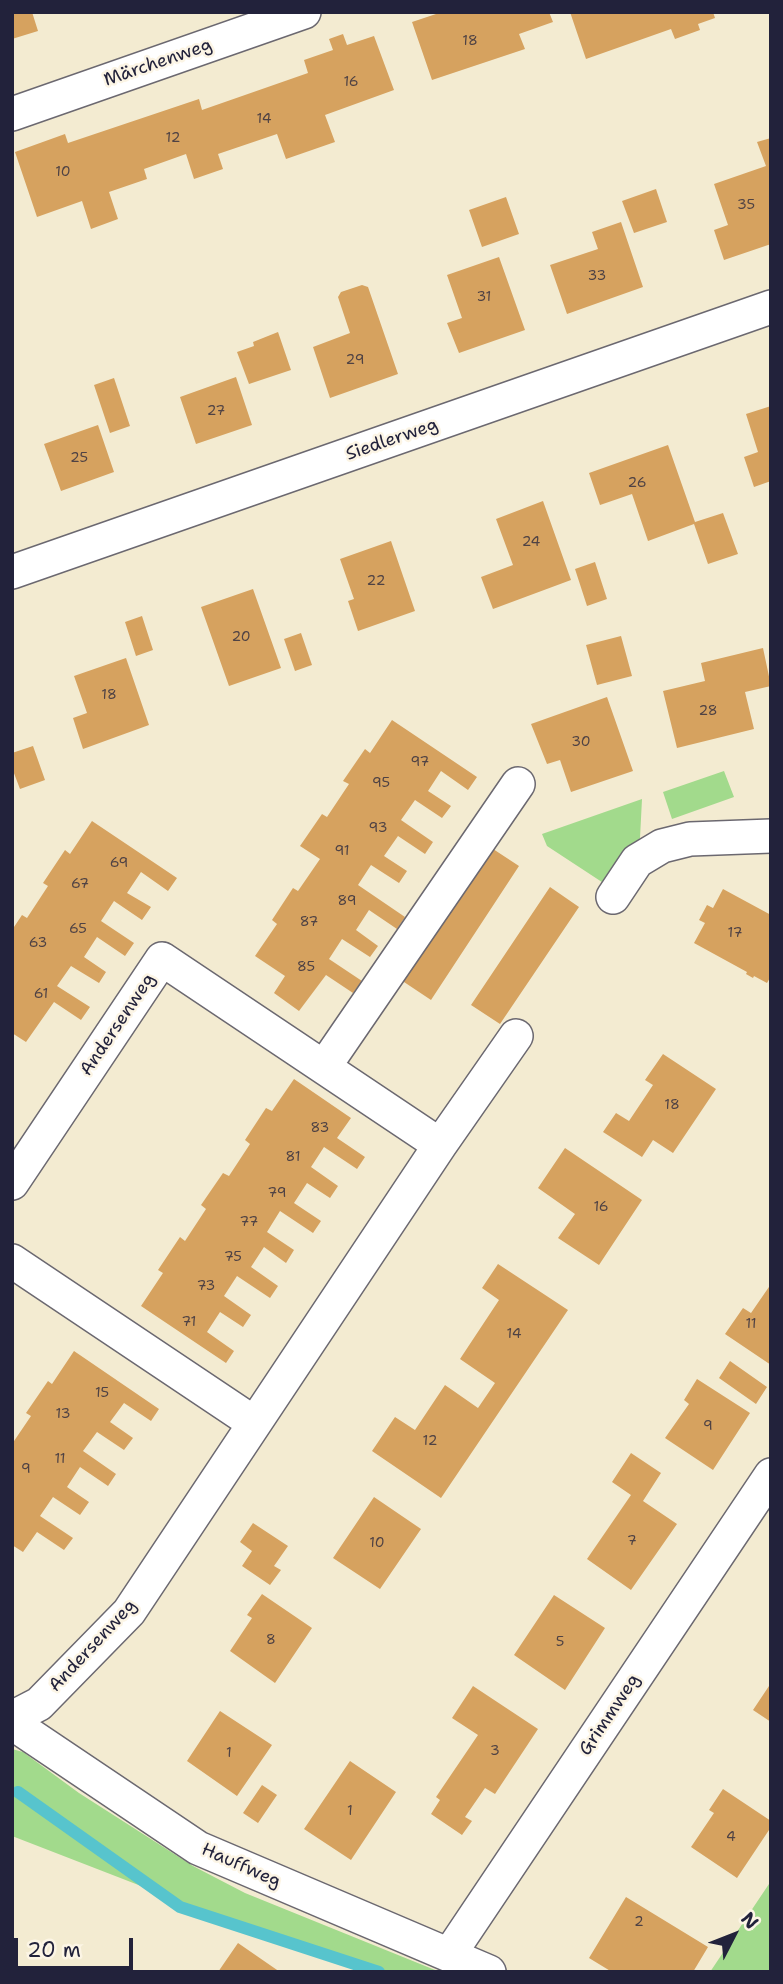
<!DOCTYPE html>
<meta charset="utf-8">
<style>
body{margin:0}
#map{position:relative;width:783px;height:1984px;overflow:hidden;background:#f3ebd1;font-family:"Shantell Sans",sans-serif}
canvas{display:block}
.frame{position:absolute;inset:0;border:14px solid #22223b;pointer-events:none}
.north{position:absolute;left:699px;top:1900px;width:70px;height:70px;-webkit-text-stroke:5px #fcf5e5;paint-order:stroke;rotate:48deg;font-size:19px;font-weight:700;line-height:28px;text-align:center;color:#22223b}
.north::after{content:'';display:block;margin:auto;width:24px;height:32px;background:#22223b;clip-path:polygon(50% 0,100% 100%,50% 72%,0 100%)}
.scale{position:absolute;left:14px;top:1938px;width:119px;height:32px;box-sizing:border-box;border:4px solid #22223b;border-top:0;padding-left:9px;font-size:21px;line-height:24px;white-space:nowrap;color:#22223b;-webkit-text-stroke:5px #fcf5e5;paint-order:stroke}
</style>
<div id="map">
<canvas width="783" height="1984"></canvas>
<div class="frame"></div>
<div class="north">N</div>
<div class="scale">20 m</div>
</div>
<script>
const ctx = document.querySelector('canvas').getContext('2d');
ctx.lineJoin = 'round';
function fillPath(path, color) { ctx.fillStyle = color; ctx.fill(path, 'evenodd'); }
const toPath = rows => new Path2D(rows.map(r => 'M' + r).join(''));
function trace(path, color, width, dash) { ctx.strokeStyle = color; ctx.lineWidth = width; ctx.lineCap = dash ? 'butt' : 'round'; ctx.setLineDash(dash || []); ctx.stroke(path); }
function label(font, color, halo, rows, align = 'center') {
  ctx.font = font + ' "Shantell Sans",sans-serif'; ctx.lineWidth = 5; ctx.setLineDash([]); ctx.textBaseline = 'middle'; ctx.strokeStyle = halo; ctx.fillStyle = color; for (const [text, x, y, turn = 0] of rows) {
    ctx.save(); ctx.translate(x, y); ctx.rotate((+turn || 0) * Math.PI / 180); ctx.textAlign = isNaN(turn) ? turn : align; if (halo) ctx.strokeText(text, 0, 0); ctx.fillText(text, 0, 0); ctx.restore();
  }
}
fillPath(toPath([
 [724,771,734,797,672,819,663,792],
 [642,799,640,838,608,886,547,846,542,834],
 [12,1749,23,1752,79,1793,193,1866,245,1893,440,1972,363,1972,12,1836],
 [771,1881,771,1972,710,1972]
]), '#a2da8c');
trace(toPath([
 [18,1792,180,1907,379,1972]
]), '#57c4cd', 12);
fillPath(toPath([
 [12,12,32,12,38,31,12,39],
 [442,12,549,12,553,22,519,34,525,49,432,80,412,22],
 [570,12,713,12,715,18,698,24,700,30,675,39,671,29,586,59],
 [343,34,347,45,374,36,394,90,325,115,335,142,286,159,277,134,218,154,223,169,194,179,186,154,144,169,147,179,109,192,118,219,91,229,82,201,37,217,15,152,65,134,68,143,199,99,202,110,308,73,304,60,333,50,329,39],
 [771,138,771,244,724,260,714,230,728,225,714,184,766,166,757,142],
 [656,189,667,222,634,233,622,201],
 [506,197,519,234,482,247,469,210],
 [621,222,643,287,567,314,550,265,598,249,592,232],
 [499,257,525,330,459,353,447,323,462,318,447,275],
 [362,285,368,287,398,374,330,398,313,347,350,333,338,297,341,292],
 [278,332,291,370,249,384,237,352,254,346,253,342],
 [236,377,252,425,196,444,180,397],
 [114,378,130,426,110,433,94,385],
 [771,406,771,481,754,487,744,457,758,452,746,414],
 [98,425,114,472,61,491,44,444],
 [668,445,695,522,723,513,738,554,708,564,694,524,648,541,632,494,600,505,589,473],
 [543,501,571,580,493,609,481,577,513,565,496,519],
 [391,541,415,611,358,631,348,601,354,599,340,559],
 [595,562,607,599,587,606,575,569],
 [253,589,281,668,229,686,201,607],
 [142,616,153,650,136,656,125,622],
 [301,633,312,665,295,671,284,639],
 [621,636,632,676,597,685,586,645],
 [763,648,771,686,745,692,754,729,677,748,663,691,705,681,701,663],
 [126,658,149,725,83,749,73,718,87,713,74,676],
 [607,697,633,771,571,792,560,760,547,764,531,724],
 [392,720,477,777,468,790,441,771,428,791,451,806,442,818,415,800,401,820,433,842,425,854,398,836,384,856,407,871,399,883,371,865,358,885,405,917,397,929,369,910,356,930,378,946,370,957,342,939,329,959,362,981,353,993,326,975,299,1011,274,993,285,976,255,956,277,924,272,920,293,888,298,891,320,859,300,846,322,814,327,817,349,784,343,781,365,749,370,753],
 [33,746,45,780,20,789,12,768,12,753],
 [92,821,177,878,168,891,141,872,127,893,151,907,142,920,114,901,101,921,134,943,125,956,97,937,84,957,106,972,99,983,71,966,57,986,90,1007,81,1020,54,1002,26,1042,12,1033,12,930,22,915,27,918,48,886,43,883,65,850,70,854],
 [490,847,519,866,431,1000,401,980],
 [550,887,579,907,500,1024,471,1005],
 [723,889,771,915,771,976,767,983,754,976,753,978,746,974,747,972,694,943,705,923,699,920,707,905,713,908],
 [663,1054,716,1089,673,1153,653,1140,642,1157,603,1132,616,1113,629,1121,653,1085,645,1080],
 [294,1079,351,1118,337,1138,365,1157,357,1169,324,1147,311,1167,338,1186,330,1198,307,1183,294,1203,321,1221,313,1233,280,1211,267,1232,294,1250,286,1263,264,1247,251,1267,278,1286,270,1298,237,1276,224,1296,251,1315,243,1327,220,1312,207,1332,234,1351,226,1363,141,1306,163,1273,158,1270,180,1237,185,1241,206,1209,201,1205,223,1173,229,1176,250,1144,245,1140,266,1108,272,1111],
 [565,1148,642,1200,599,1265,558,1238,575,1214,538,1188],
 [498,1264,568,1310,441,1498,372,1451,395,1417,415,1430,445,1385,478,1408,495,1383,460,1359,499,1300,482,1288],
 [771,1284,771,1365,725,1334,743,1308,751,1313],
 [74,1351,159,1409,151,1421,124,1403,110,1422,133,1438,124,1450,97,1432,83,1451,116,1474,108,1486,80,1467,67,1487,89,1502,80,1515,53,1497,40,1516,73,1538,64,1550,37,1532,23,1552,12,1545,12,1444,31,1416,26,1413,48,1381,52,1384],
 [730,1361,767,1387,756,1404,719,1378],
 [697,1379,750,1413,713,1470,665,1438,689,1404,684,1400],
 [631,1453,661,1473,643,1501,677,1524,631,1590,587,1559,631,1495,612,1482],
 [374,1497,421,1529,380,1589,333,1558],
 [253,1523,288,1546,274,1566,281,1570,270,1585,242,1566,252,1551,240,1542],
 [262,1594,312,1628,275,1683,230,1651,252,1618,247,1615],
 [554,1595,605,1628,565,1690,514,1655],
 [771,1683,771,1722,753,1710],
 [473,1686,538,1729,495,1794,485,1788,465,1817,472,1821,462,1835,431,1814,440,1800,436,1797,478,1735,452,1718],
 [220,1711,272,1745,237,1796,187,1761],
 [350,1761,396,1792,351,1860,304,1829],
 [262,1785,277,1795,258,1823,243,1813],
 [723,1789,771,1821,771,1827,737,1878,691,1847,714,1813,709,1810],
 [626,1897,708,1947,693,1972,612,1972,589,1958],
 [238,1943,280,1972,218,1972]
]), '#d6a25f');
const minor = toPath([
 [12,114,304,12],
 [12,572,771,307],
 [613,897,637,861,662,846,690,839,771,836],
 [324,1067,518,784],
 [12,1183,162,959,440,1145],
 [12,1261,254,1423],
 [12,1718,39,1704,129,1612,440,1145,516,1036],
 [12,1723,198,1848,489,1972],
 [449,1955,771,1475]
]);
trace(minor, '#6b6870', 36);
trace(minor, '#fff', 33);
label('14px', '#4f4244', null, [
 ["18",470,41],
 ["16",351,82],
 ["14",264,119],
 ["12",173,138],
 ["10",63,172],
 ["35",746,205],
 ["33",597,276],
 ["31",484,297],
 ["29",355,360],
 ["27",216,411],
 ["25",79,458],
 ["26",637,483],
 ["24",531,542],
 ["22",376,581],
 ["20",241,637],
 ["18",109,695],
 ["28",708,711],
 ["30",581,742],
 ["97",420,762],
 ["95",381,783],
 ["93",378,828],
 ["91",342,851],
 ["69",119,863],
 ["67",80,884],
 ["89",347,901],
 ["87",309,922],
 ["65",78,929],
 ["17",735,933],
 ["63",38,943],
 ["85",306,967],
 ["61",41,994],
 ["18",672,1105],
 ["83",320,1128],
 ["81",293,1157],
 ["79",277,1193],
 ["16",601,1207],
 ["77",249,1222],
 ["75",233,1257],
 ["73",206,1286],
 ["71",189,1322],
 ["11",751,1324],
 ["14",514,1334],
 ["15",102,1393],
 ["13",63,1414],
 ["9",708,1426],
 ["12",430,1441],
 ["11",60,1459],
 ["9",26,1469],
 ["7",632,1541],
 ["10",377,1543],
 ["8",271,1640],
 ["5",560,1642],
 ["3",495,1751],
 ["1",229,1753],
 ["1",350,1811],
 ["4",731,1837],
 ["2",639,1922]
]);
label('18px', '#22223b', '#fcf5e5', [
 ["Märchenweg",158,63,-19],
 ["Siedlerweg",392,440,-19],
 ["Andersenweg",118,1025,-56],
 ["Andersenweg",93,1646,-47],
 ["Grimmweg",610,1715,-56],
 ["Hauffweg",241,1866,24]
]);
</script>
